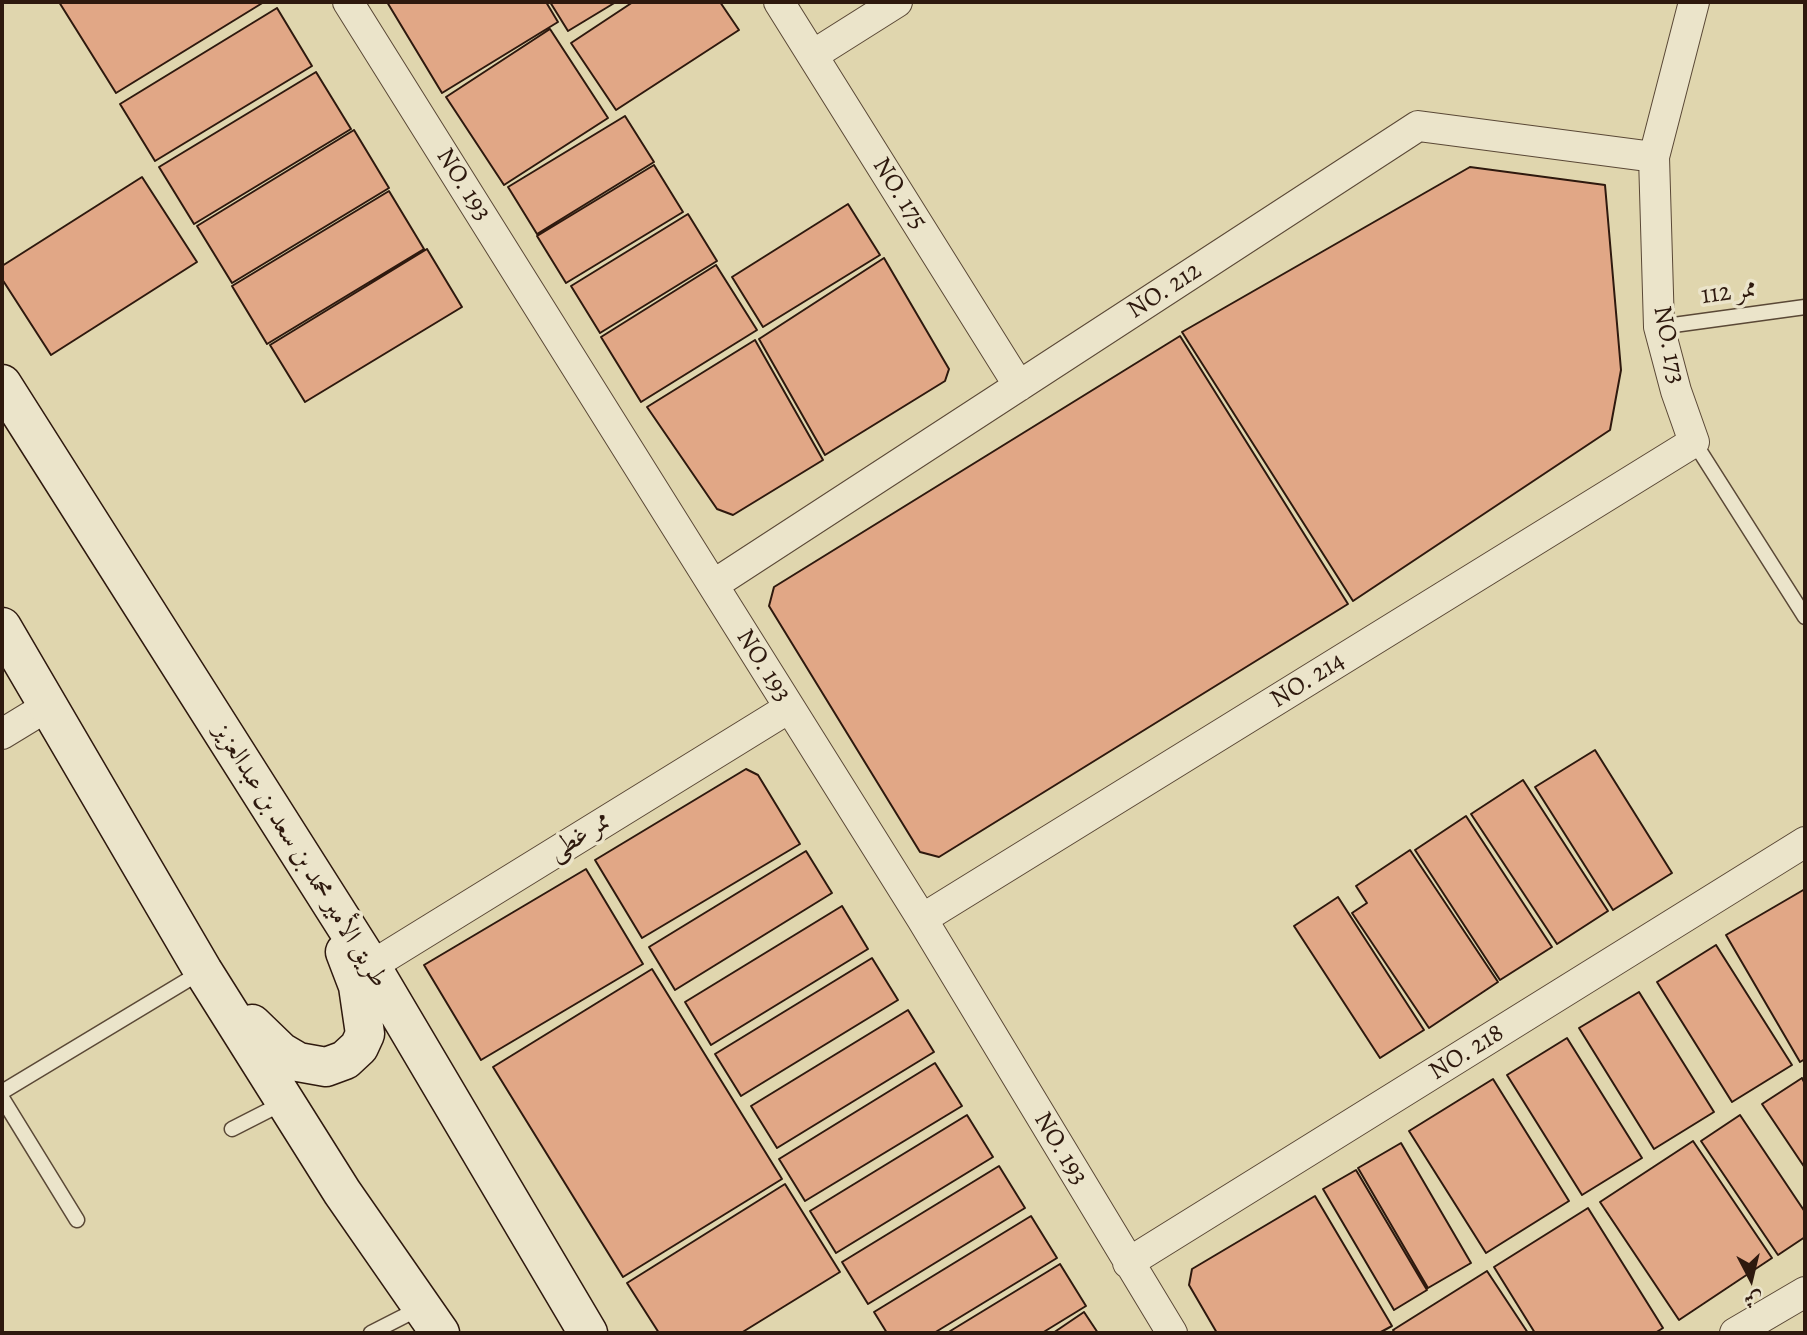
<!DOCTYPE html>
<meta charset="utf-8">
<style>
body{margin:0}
#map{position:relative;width:1807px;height:1335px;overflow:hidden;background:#e0d6ae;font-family:Alegreya,Amiri,serif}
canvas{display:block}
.frame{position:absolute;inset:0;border:4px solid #2e190e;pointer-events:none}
.north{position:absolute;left:1716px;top:1244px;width:70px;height:70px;-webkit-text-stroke:5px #ebe4ca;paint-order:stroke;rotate:173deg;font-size:19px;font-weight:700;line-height:28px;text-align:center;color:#2e190e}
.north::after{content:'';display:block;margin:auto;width:24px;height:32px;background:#2e190e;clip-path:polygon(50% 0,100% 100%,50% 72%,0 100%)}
</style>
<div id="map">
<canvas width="1807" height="1335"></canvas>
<div class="frame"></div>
<div class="north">ش</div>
</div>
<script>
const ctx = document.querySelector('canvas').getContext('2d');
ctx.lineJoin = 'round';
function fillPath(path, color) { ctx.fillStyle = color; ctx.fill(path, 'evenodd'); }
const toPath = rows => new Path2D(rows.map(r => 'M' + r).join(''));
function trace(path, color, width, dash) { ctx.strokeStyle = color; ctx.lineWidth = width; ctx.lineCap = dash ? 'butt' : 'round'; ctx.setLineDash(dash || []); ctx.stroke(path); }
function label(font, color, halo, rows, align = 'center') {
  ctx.font = font + ' Alegreya,Amiri,serif'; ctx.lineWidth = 7; ctx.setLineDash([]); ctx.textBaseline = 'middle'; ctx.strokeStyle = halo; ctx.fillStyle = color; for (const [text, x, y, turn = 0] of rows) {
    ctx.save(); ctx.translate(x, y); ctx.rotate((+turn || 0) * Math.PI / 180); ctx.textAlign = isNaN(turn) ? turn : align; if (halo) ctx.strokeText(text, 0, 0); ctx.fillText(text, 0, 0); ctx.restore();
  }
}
const building = toPath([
 [59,2,264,2,116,93,59,2],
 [387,2,546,2,558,22,442,93,387,2],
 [550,2,616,2,568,31,550,2],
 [633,2,720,2,739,30,616,110,571,43,633,2],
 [277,8,312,66,155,161,120,104,277,8],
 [550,29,608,118,504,185,446,97,550,29],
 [316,72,351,129,194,224,159,167,316,72],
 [625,116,654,162,537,234,508,187,625,116],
 [354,130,389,188,232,283,197,226,354,130],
 [654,165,683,212,566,283,537,236,654,165],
 [1470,167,1605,185,1621,370,1610,430,1353,601,1182,332,1470,167],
 [142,177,197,262,51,355,2,279,2,266,142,177],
 [389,191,424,249,267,344,232,286,389,191],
 [848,204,880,255,763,327,732,277,848,204],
 [688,214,717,261,600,333,571,286,688,214],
 [427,249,462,307,305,402,270,345,427,249],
 [884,258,949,369,945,381,825,455,759,339,884,258],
 [716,265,757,330,641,402,601,337,716,265],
 [1180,336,1348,604,939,857,920,852,769,606,774,587,1180,336],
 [755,340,823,460,733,515,717,509,647,407,755,340],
 [1595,750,1672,873,1613,910,1535,787,1595,750],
 [746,769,758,775,800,844,642,938,595,860,746,769],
 [1523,780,1608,911,1557,944,1471,814,1523,780],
 [1466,816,1552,947,1500,980,1415,850,1466,816],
 [1410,850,1498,982,1429,1028,1352,913,1367,903,1356,886,1410,850],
 [806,851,832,893,675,990,649,947,806,851],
 [586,869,643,964,481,1060,424,965,586,869],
 [1805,889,1805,1059,1800,1062,1726,935,1805,889],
 [1338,897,1424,1030,1380,1058,1294,926,1338,897],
 [842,906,868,949,711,1045,685,1002,842,906],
 [1716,945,1792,1065,1732,1102,1657,982,1716,945],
 [872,958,898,1000,741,1096,715,1054,872,958],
 [652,969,782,1179,623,1277,493,1067,652,969],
 [1639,992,1714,1112,1654,1149,1579,1028,1639,992],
 [908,1010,934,1052,777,1148,751,1106,908,1010],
 [1567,1038,1642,1158,1582,1195,1507,1075,1567,1038],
 [935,1063,962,1106,805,1201,779,1159,935,1063],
 [1802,1078,1805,1084,1805,1168,1762,1104,1802,1078],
 [1493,1079,1569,1201,1486,1253,1409,1131,1493,1079],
 [967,1115,993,1157,836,1253,810,1211,967,1115],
 [1740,1115,1805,1212,1805,1237,1778,1255,1701,1141,1740,1115],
 [1693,1141,1772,1258,1679,1320,1600,1202,1693,1141],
 [1401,1143,1471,1263,1428,1288,1358,1168,1401,1143],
 [999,1166,1025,1208,868,1304,842,1262,999,1166],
 [1356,1170,1427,1290,1394,1310,1323,1189,1356,1170],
 [785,1184,840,1272,741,1333,659,1333,627,1283,785,1184],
 [1315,1196,1392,1326,1379,1333,1217,1333,1189,1285,1192,1269,1315,1196],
 [1588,1208,1663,1328,1655,1333,1535,1333,1494,1267,1588,1208],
 [1031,1216,1057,1258,934,1333,887,1333,874,1312,1031,1216],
 [1060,1264,1086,1306,1042,1333,947,1333,1060,1264],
 [1487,1271,1528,1333,1395,1333,1393,1330,1487,1271],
 [1084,1312,1098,1333,1053,1333,1084,1312]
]);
fillPath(building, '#e1a786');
trace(building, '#2e190e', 2);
const lane = toPath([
 [1659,327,1805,307],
 [1694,442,1805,617],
 [2,1092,201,972],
 [2,1098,77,1220],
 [232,1129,283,1103],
 [371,1333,422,1307]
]);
const street = toPath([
 [348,2,922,919,1172,1333],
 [779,2,1019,386],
 [813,55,897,2],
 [713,585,1418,126,1654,157],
 [2,734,48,706],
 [922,919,1694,442,1676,391,1659,327,1654,157,1694,2],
 [371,966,789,708],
 [1128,1263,1805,842],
 [1735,1333,1805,1292]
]);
const secondary = toPath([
 [2,384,371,966,588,1333],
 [2,627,203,971,342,1192,440,1333],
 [252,1024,281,1052,298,1062,326,1067,345,1060,359,1047,365,1034,358,986,345,952]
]);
trace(lane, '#5a4836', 17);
trace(street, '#5a4836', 32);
trace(secondary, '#2e190e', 41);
trace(lane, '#ebe4ca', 14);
trace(street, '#ebe4ca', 30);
trace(secondary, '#ebe4ca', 38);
label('26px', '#2e190e', '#ebe4ca', [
 ["NO. 193",463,185,58],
 ["NO. 175",899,194,58],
 ["NO. 212",1165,291,-33],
 ["ممر 112",1729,293,-8],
 ["NO. 173",1668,345,79],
 ["NO. 193",763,666,58],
 ["NO. 214",1308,681,-32],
 ["ممر غطى",580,837,-32],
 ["طريق الأمير محمد بن سعد بن عبدالعزيز",300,856,58],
 ["NO. 218",1467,1053,-32],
 ["NO. 193",1060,1149,59]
]);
</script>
